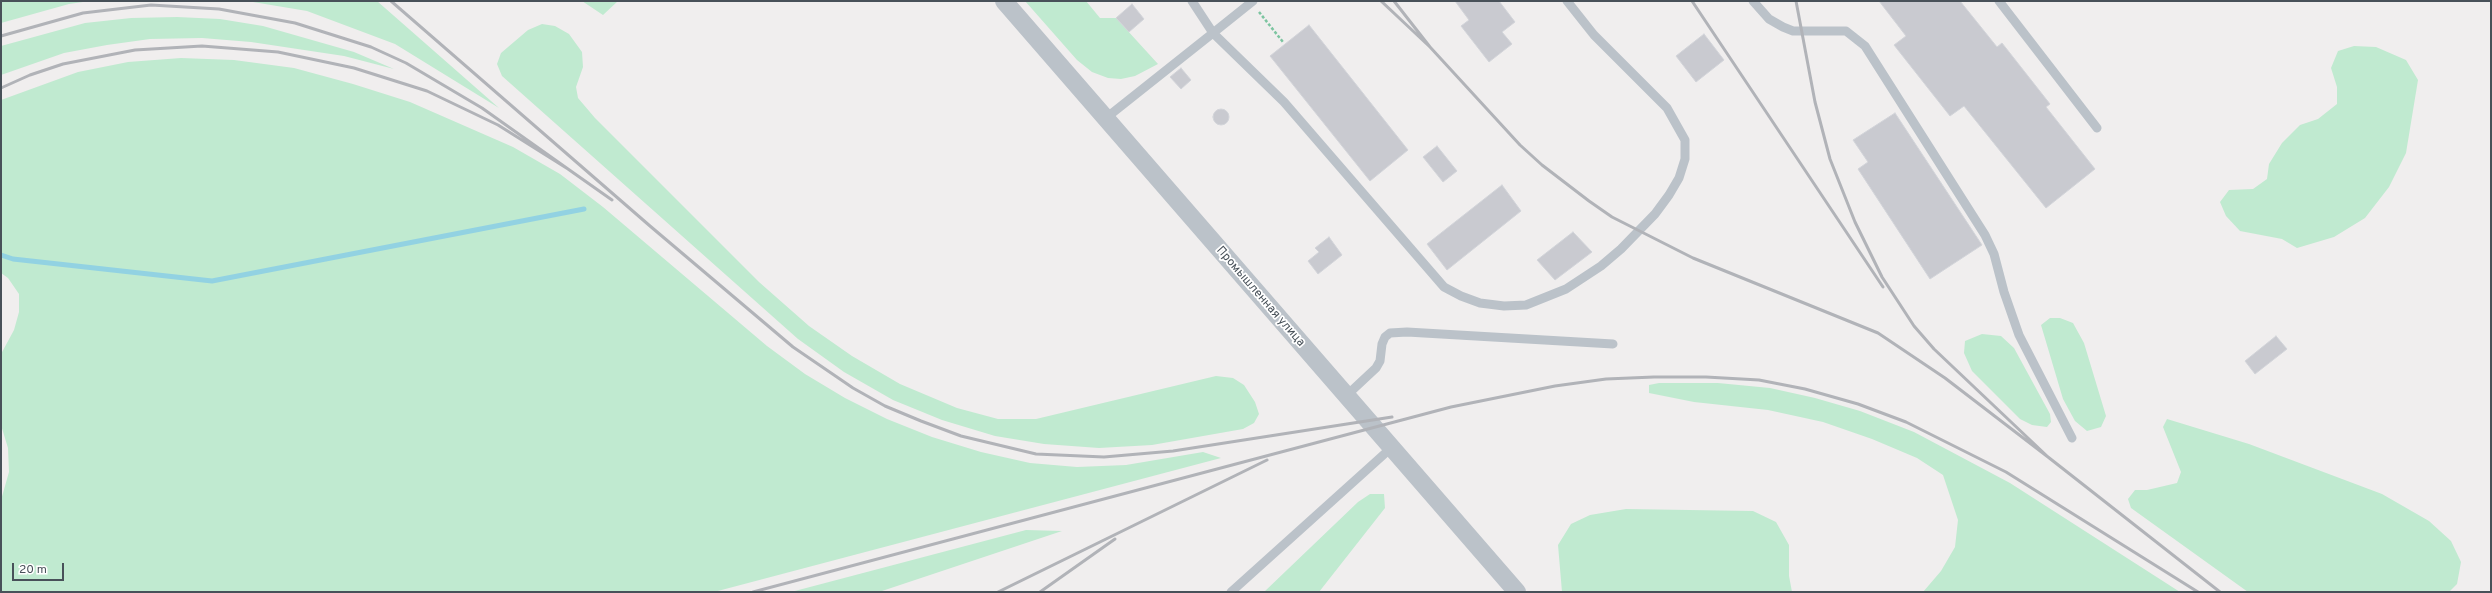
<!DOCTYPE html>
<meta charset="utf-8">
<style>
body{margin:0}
#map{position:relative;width:2492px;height:593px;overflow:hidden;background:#f0eeee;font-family:Overpass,sans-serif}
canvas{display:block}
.frame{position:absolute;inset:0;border:2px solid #485159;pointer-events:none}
.scale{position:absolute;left:12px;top:563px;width:52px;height:18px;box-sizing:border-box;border:2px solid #485159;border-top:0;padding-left:5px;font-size:12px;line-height:14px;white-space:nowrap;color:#485159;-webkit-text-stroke:3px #fff;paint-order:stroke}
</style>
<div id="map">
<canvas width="2492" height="593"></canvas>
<div class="frame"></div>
<div class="scale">20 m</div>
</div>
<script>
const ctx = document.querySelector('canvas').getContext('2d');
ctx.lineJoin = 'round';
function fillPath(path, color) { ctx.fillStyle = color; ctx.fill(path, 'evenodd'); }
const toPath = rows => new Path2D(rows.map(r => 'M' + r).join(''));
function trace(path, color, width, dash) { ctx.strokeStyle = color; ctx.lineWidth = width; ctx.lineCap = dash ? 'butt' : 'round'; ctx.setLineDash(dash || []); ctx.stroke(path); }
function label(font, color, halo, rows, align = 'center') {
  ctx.font = font + ' Overpass,sans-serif'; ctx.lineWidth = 3.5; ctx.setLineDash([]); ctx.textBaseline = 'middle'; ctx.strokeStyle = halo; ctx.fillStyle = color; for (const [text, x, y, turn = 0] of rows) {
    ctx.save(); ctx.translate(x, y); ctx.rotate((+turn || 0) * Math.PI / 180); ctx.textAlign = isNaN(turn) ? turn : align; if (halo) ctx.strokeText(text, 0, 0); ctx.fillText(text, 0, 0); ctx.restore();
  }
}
fillPath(toPath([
 [1,1,90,1,69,4,1,23],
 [247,1,377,1,499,108,395,44,307,11],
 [582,1,618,1,603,15],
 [1025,1,1086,1,1100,18,1116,18,1158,64,1135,76,1121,79,1108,78,1092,72,1077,60],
 [177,17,220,19,263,26,354,52,394,69,344,56,251,42,202,38,150,39,107,45,64,53,1,75,1,46,85,23,131,18],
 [542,24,555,26,569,34,582,52,583,67,576,87,578,98,595,118,759,282,809,326,852,356,900,384,957,408,998,419,1036,419,1216,376,1233,378,1244,385,1255,402,1259,414,1254,423,1243,429,1152,445,1099,448,1044,444,995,436,942,420,893,400,844,372,798,339,502,76,497,64,501,53,528,30],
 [2354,46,2376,47,2406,60,2418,80,2406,153,2389,187,2365,218,2334,237,2297,248,2282,239,2240,231,2226,216,2220,202,2229,190,2253,189,2267,179,2269,164,2282,143,2300,125,2318,119,2337,104,2337,87,2331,68,2338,51],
 [181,58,234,60,294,68,353,84,410,102,513,147,560,174,603,207,767,346,805,374,845,398,887,419,932,437,981,452,1030,463,1077,467,1126,465,1203,452,1221,458,714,592,1,592,1,500,9,472,8,448,1,425,1,354,14,330,19,312,19,294,8,278,1,273,1,100,78,72,128,62],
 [2050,318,2060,318,2073,323,2084,343,2106,416,2101,427,2087,431,2075,421,2063,399,2041,325],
 [1982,334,2001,336,2014,348,2050,414,2051,422,2047,427,2032,425,2020,419,1972,371,1964,353,1965,341],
 [1659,383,1718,383,1770,388,1815,398,1860,411,1914,432,2010,483,2180,592,1923,592,1941,571,1955,547,1958,520,1943,475,1917,458,1872,439,1823,422,1768,410,1694,402,1649,393,1649,385],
 [2167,419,2249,444,2382,494,2429,521,2451,541,2461,562,2457,584,2449,592,2248,592,2131,508,2128,499,2135,490,2147,490,2177,483,2181,472,2163,427],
 [1370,494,1384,494,1385,508,1319,592,1264,592,1358,502],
 [1626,509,1753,511,1776,522,1789,545,1789,576,1792,592,1562,592,1558,545,1571,524,1590,515],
 [1026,530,1062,531,879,592,791,592]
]), '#c0ead0');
trace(toPath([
 [1,255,13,259,212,281,584,209]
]), '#92d2e2', 5);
const building = toPath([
 [1455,1,1499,1,1515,22,1502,32,1512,44,1489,62,1461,26,1469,20,1455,1],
 [1879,1,1960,1,1997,47,2002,43,2050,104,2046,107,2095,169,2046,208,1964,106,1950,116,1894,45,1906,36,1879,1],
 [1132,4,1144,19,1129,32,1116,18,1132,4],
 [1309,25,1408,150,1370,181,1270,56,1309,25],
 [1704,34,1724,60,1696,82,1676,56,1704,34],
 [1181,68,1191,80,1181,89,1170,77,1181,68],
 '1213 117a8 8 0 1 1 16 0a8 8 0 1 1-16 0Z',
 [1895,113,1982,245,1930,279,1858,169,1868,162,1853,140,1895,113],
 [1437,146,1457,171,1443,182,1423,157,1437,146],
 [1502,185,1521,211,1447,270,1427,244,1502,185],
 [1573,232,1592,252,1555,280,1537,260,1573,232],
 [1329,237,1342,255,1318,274,1308,261,1319,252,1315,248,1329,237],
 [2276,336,2287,349,2255,374,2245,361,2276,336]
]);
fillPath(building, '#c9cad0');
trace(building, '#d2d4d9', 1);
trace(toPath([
 [1259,12,1283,42]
]), '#7cc4a0', 2.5, [3, 2]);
trace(toPath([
 [1192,1,1213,33,1253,1],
 [1753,1,1769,19,1783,27,1793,31,1846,31,1865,46,1985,235,1994,254,2004,292,2019,335,2072,438],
 [1999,1,2097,128],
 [1106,118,1213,33,1284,102,1444,287,1461,296,1480,303,1504,306,1526,305,1566,289,1601,266,1621,249,1655,214,1669,195,1679,178,1685,159,1685,140,1667,108,1594,35,1567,1],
 [1346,396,1376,368,1380,361,1382,344,1385,337,1390,333,1407,332,1613,344],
 [1231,592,1391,448]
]), '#bbc2c9', 9);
trace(toPath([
 [1004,1,1517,592]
]), '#bbc2c9', 18);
trace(toPath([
 [391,1,650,226,793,347,853,388,885,406,921,421,961,436,1036,454,1104,457,1173,451,1392,417],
 [1381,1,1430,47,1394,1],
 [1692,1,1883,287],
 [1,36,83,13,151,5,219,9,295,23,371,47,406,63,482,108,568,169,498,125,427,91,354,68,278,52,202,46,135,50,63,64,30,75,1,88],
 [1430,47,1520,145,1542,165,1589,201,1612,217,1693,258,1878,333,1945,378,2048,457,1934,349,1914,326,1882,277,1855,222,1830,159,1815,102,1796,1],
 [568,169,612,200],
 [2048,457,2220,592],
 [753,592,1451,407,1555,386,1606,379,1654,377,1706,377,1759,380,1805,389,1858,404,1906,422,2006,472,2198,592],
 [998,592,1267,460],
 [1040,592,1115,539]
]), '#b1b3b8', 3);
label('12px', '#485159', '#fff', [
 ["Промышленная улица",1260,297,49]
]);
</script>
